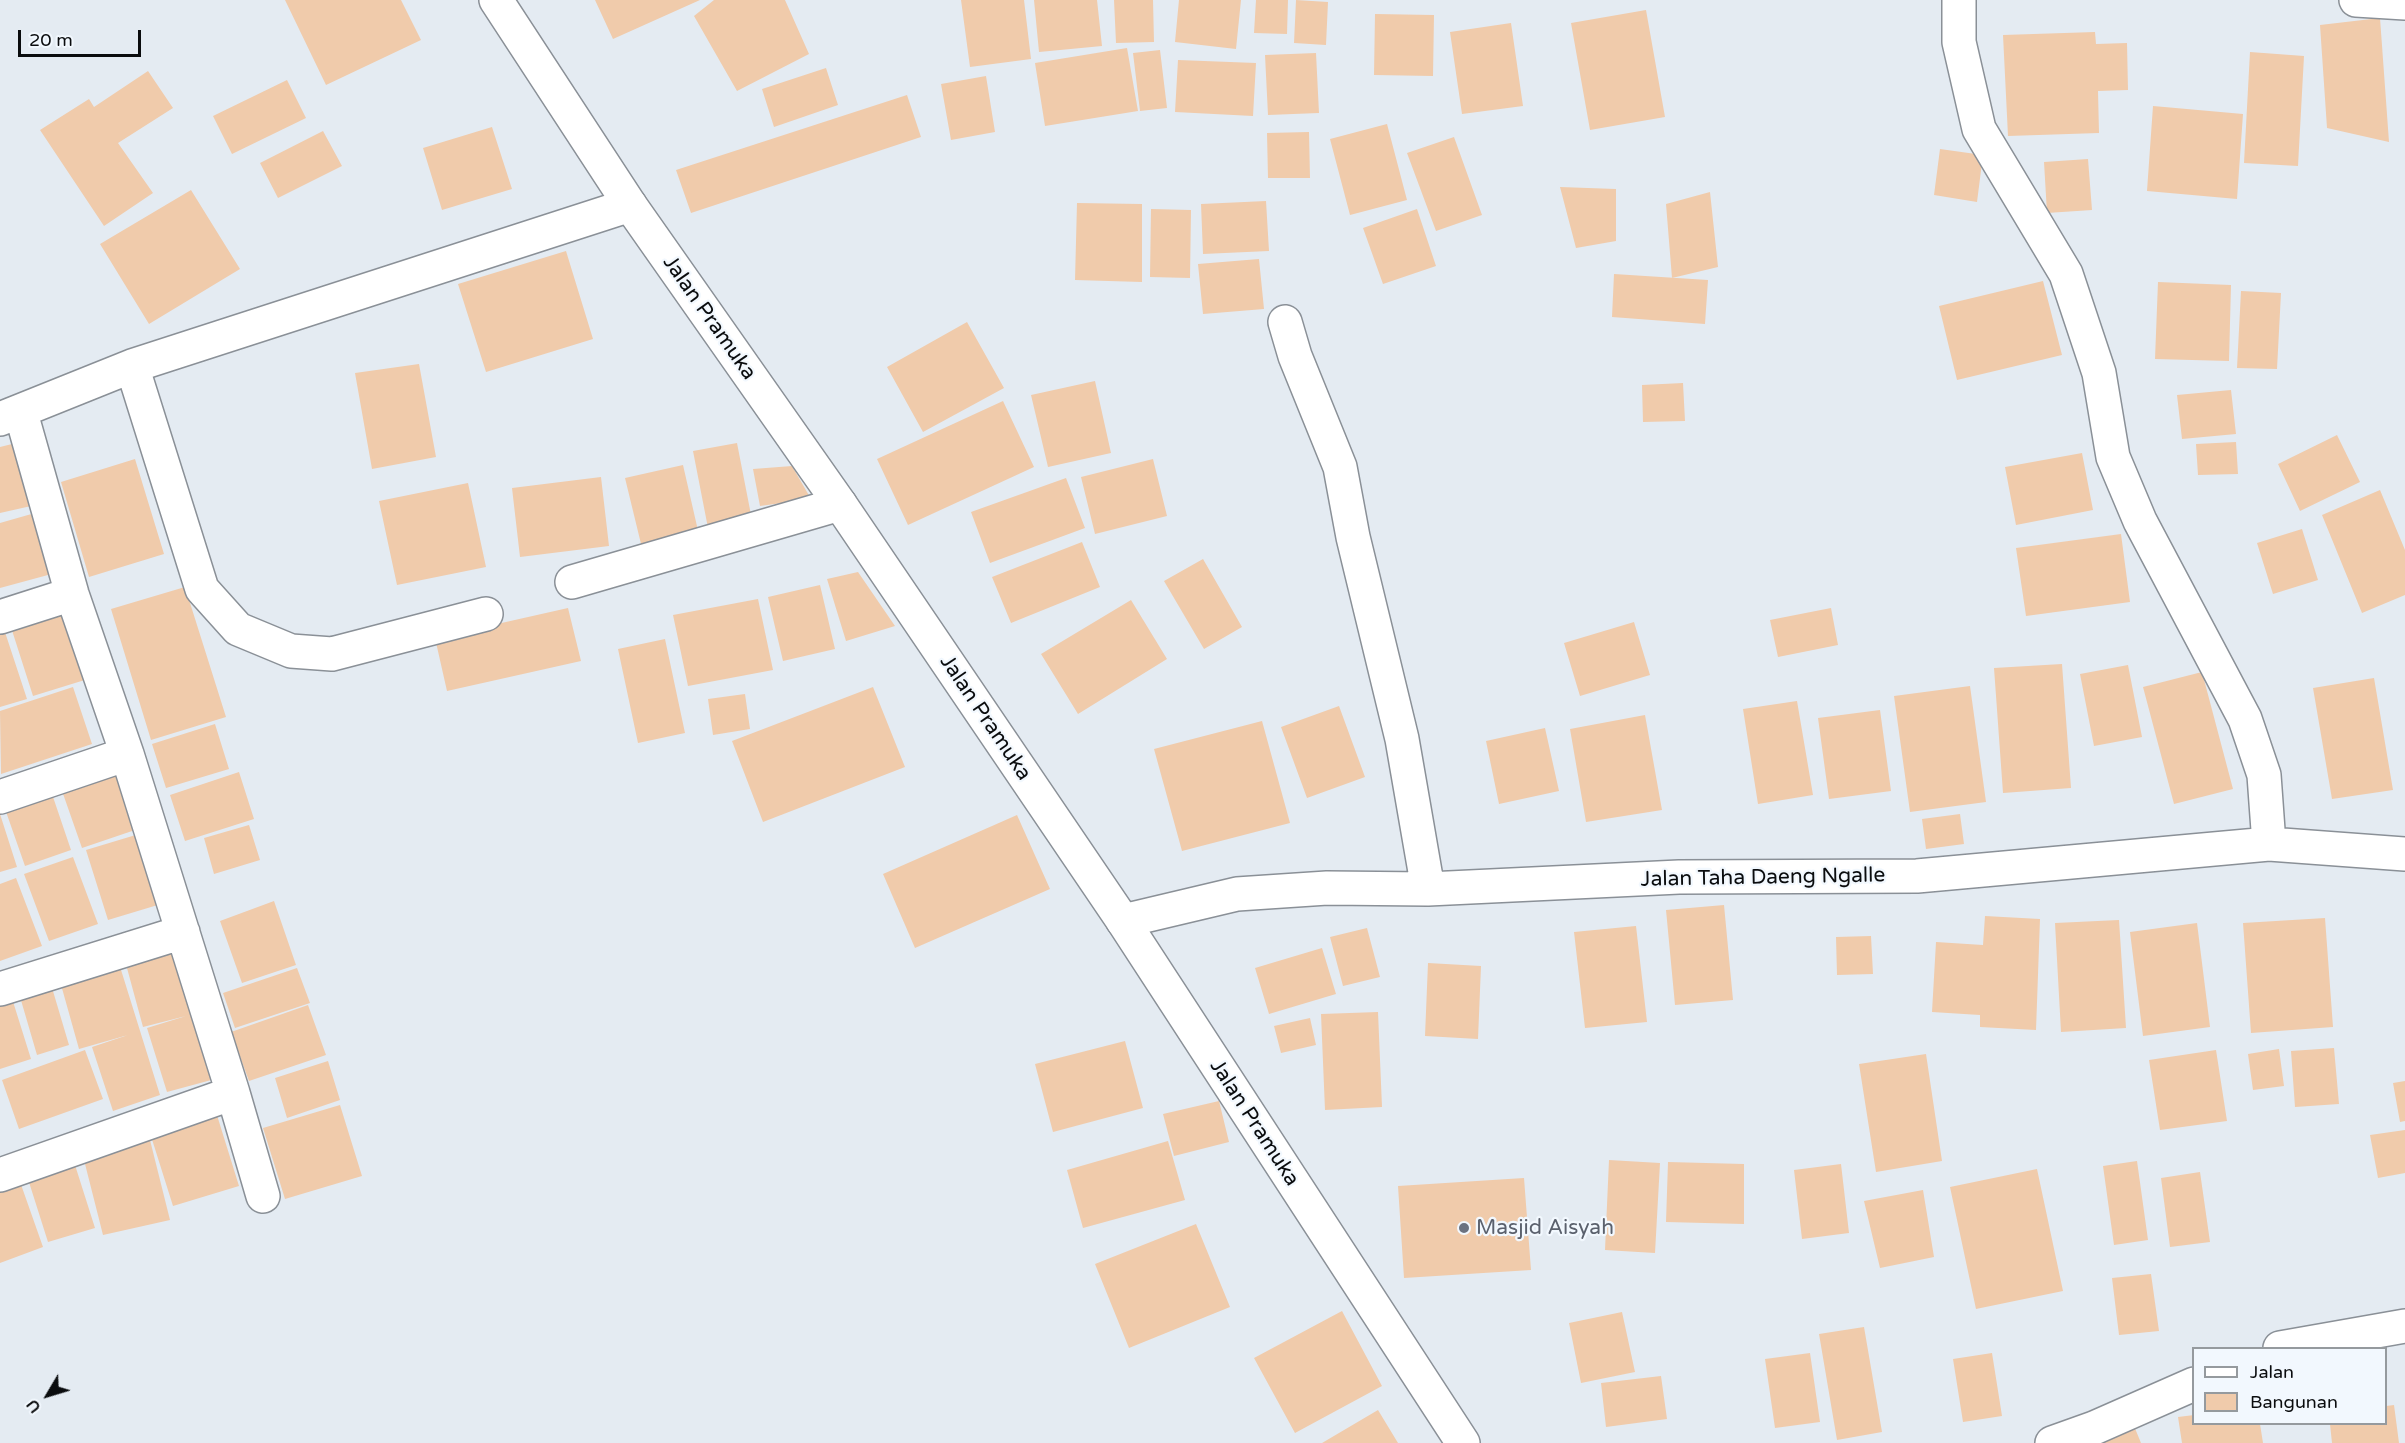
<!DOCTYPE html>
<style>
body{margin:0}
#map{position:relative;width:2405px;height:1443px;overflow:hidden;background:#e4ebf2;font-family:"Varela Round",sans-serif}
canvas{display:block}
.legend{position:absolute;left:2192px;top:1347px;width:195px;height:78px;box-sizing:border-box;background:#f2f8fe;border:2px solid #959a9e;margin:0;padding:8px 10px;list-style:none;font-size:18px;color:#0a0c0e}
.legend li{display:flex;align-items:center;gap:12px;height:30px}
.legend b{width:30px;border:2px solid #959a9e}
.north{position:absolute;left:18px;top:1365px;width:60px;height:60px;-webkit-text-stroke:4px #f2f8fe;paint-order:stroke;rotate:232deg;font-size:16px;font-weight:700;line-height:24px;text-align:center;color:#0a0c0e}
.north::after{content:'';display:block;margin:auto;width:21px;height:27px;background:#0a0c0e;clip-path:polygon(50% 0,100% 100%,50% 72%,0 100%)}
.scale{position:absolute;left:18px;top:30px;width:123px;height:27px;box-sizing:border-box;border:3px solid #0a0c0e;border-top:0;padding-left:8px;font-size:18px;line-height:21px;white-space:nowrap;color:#0a0c0e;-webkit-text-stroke:4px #f2f8fe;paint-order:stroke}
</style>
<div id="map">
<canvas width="2405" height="1443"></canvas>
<ul class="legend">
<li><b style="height:8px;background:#fff"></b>Jalan</li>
<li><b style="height:16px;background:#f0cbab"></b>Bangunan</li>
</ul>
<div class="north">U</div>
<div class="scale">20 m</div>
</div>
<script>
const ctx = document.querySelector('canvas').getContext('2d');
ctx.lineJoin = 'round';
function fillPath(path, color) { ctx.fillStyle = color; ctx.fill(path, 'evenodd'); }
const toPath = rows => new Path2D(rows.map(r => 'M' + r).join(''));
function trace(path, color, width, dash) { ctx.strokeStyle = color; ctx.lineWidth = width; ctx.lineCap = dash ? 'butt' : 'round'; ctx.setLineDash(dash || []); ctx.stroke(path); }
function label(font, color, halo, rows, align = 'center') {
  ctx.font = font + ' "Varela Round",sans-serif'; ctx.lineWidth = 4.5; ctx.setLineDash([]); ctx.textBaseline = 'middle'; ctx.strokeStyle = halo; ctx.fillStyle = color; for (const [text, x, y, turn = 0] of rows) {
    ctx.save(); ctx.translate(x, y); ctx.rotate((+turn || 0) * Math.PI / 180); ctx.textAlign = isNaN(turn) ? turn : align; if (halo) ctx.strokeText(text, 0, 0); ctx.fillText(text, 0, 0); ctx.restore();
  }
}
fillPath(toPath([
 [285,0,401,0,421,40,326,85],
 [595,0,700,0,613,39],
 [714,0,785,0,809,54,737,91,694,16],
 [961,0,1024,0,1031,59,970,67],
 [1034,0,1097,0,1102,46,1039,52],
 [1114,0,1153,0,1154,42,1116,43],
 [1179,0,1241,0,1236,49,1175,42],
 [1256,0,1288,0,1287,34,1254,33],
 [1296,0,1328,2,1326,45,1294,43],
 [1646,10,1665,117,1590,130,1571,23],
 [1375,14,1434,15,1433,76,1374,75],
 [2380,18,2389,142,2327,128,2320,25],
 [1511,23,1523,106,1462,114,1450,32],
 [2095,32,2096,44,2127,43,2128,90,2098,91,2099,133,2008,136,2003,35],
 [1127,48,1138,111,1045,126,1035,63],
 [1160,50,1167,108,1140,111,1133,53],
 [2250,52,2304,56,2298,166,2244,163],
 [1316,53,1319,113,1268,115,1265,55],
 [1178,60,1256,63,1253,116,1175,112],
 [826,68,838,105,774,127,762,89],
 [148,71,173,108,118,143,153,193,104,226,40,130,89,99,94,107],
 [986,76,995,132,951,140,941,84],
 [287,80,306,118,232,154,213,116],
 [907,95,921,137,691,213,676,170],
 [2153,106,2243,114,2237,199,2147,191],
 [1387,124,1407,200,1350,215,1330,139],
 [492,127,512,189,442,210,423,148],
 [323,131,342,166,278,198,260,163],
 [1309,132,1310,178,1268,178,1267,133],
 [1454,137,1482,215,1436,231,1407,153],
 [1940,149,1983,155,1977,202,1934,195],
 [2088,159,2092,210,2047,213,2044,162],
 [1560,187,1616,189,1616,241,1576,248],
 [191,190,240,269,149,324,100,244],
 [1710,192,1718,267,1672,278,1666,204],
 [1266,201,1269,251,1203,254,1201,204],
 [1077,203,1142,204,1142,282,1075,280],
 [1151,209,1191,210,1190,278,1150,277],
 [1417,209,1436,266,1383,284,1363,228],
 [566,251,593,339,486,372,458,284],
 [1259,259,1264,309,1203,314,1198,264],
 [1614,274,1708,280,1705,324,1612,317],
 [2043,281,2062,355,1957,380,1939,306],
 [2158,282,2231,285,2229,361,2155,359],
 [2241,291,2281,293,2277,369,2237,368],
 [967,322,1004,388,923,432,887,367],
 [419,364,436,457,372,469,355,373],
 [1095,381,1111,453,1048,467,1031,395],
 [1683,383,1685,421,1643,422,1642,385],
 [2231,390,2236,434,2182,439,2177,395],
 [1003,401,1034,467,908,525,877,459],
 [2337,435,2360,482,2300,511,2278,464],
 [24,441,40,504,0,513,0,447],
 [2236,442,2238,474,2198,475,2196,444],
 [737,443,752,520,708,528,693,451],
 [2082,453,2093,510,2016,525,2005,467],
 [135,459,164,554,89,577,61,482],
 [1153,459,1167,516,1095,534,1081,477],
 [683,465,699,535,642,548,625,478],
 [792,466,811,499,760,506,753,469],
 [601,477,609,546,520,557,512,488],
 [1066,478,1085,528,990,563,971,512],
 [468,483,486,567,397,585,379,501],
 [2380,490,2405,550,2405,595,2362,613,2322,515],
 [42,511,59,572,0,588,0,523],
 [2302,529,2318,580,2273,594,2257,543],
 [2121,534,2130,602,2026,616,2016,548],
 [1082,542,1100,587,1011,623,992,577],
 [1203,559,1242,627,1204,649,1164,581],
 [858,572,895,626,846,641,827,579],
 [820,585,835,649,783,661,768,597],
 [185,587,226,717,151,740,111,609],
 [758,599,773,670,688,686,673,615],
 [1131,600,1167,659,1078,714,1041,654],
 [63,604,88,679,33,696,9,621],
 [568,608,581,661,447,691,435,638],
 [1831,608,1838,645,1778,657,1770,620],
 [1634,622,1650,675,1580,696,1564,643],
 [0,623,2,623,27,699,0,707],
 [665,639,685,733,638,743,618,649],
 [2062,664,2071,788,2003,793,1994,668],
 [2128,665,2142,737,2094,746,2080,674],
 [2202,672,2233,789,2174,804,2143,687],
 [2374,678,2393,790,2332,799,2313,688],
 [1970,686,1986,802,1910,812,1894,696],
 [73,687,92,744,1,774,0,711],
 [873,687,905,767,763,822,732,741],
 [745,694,750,729,713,735,708,699],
 [1797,701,1813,795,1758,804,1743,709],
 [1339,706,1365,777,1307,798,1281,727],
 [1880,710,1891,791,1829,799,1818,718],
 [1645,715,1662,810,1586,822,1570,729],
 [1262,721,1290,823,1182,851,1154,749],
 [215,724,229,769,166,788,152,744],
 [1545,728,1559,791,1499,804,1486,741],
 [117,768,138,829,82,848,61,788],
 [239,772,254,819,185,841,170,795],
 [51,791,71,850,25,866,4,806],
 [0,814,17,867,0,872],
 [1960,814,1964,844,1926,849,1922,819],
 [1017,815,1050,889,915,948,883,874],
 [249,825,260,860,214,874,204,838],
 [139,834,161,904,108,920,86,850],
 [73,857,98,924,49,941,24,874],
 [16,878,42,946,0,961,0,884],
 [274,901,296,965,242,983,220,921],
 [1724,905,1733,1000,1675,1005,1666,910],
 [1985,916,2040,919,2036,1030,1980,1027,1980,1015,1932,1012,1936,942,1983,945],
 [2325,918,2333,1027,2251,1033,2243,923],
 [2119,920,2126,1028,2061,1032,2055,923],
 [2197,923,2210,1027,2143,1036,2130,932],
 [1636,926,1647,1022,1585,1028,1574,932],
 [1367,928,1380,977,1343,986,1330,937],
 [1871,936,1873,974,1837,975,1836,937],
 [175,943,215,1079,167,1092,147,1028,186,1016,143,1027,124,957],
 [1322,948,1336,994,1269,1014,1255,968],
 [117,957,160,1095,113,1111,92,1047,128,1035,79,1049,58,974],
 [1428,963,1481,966,1478,1039,1425,1036],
 [297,968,310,1003,235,1028,223,993],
 [50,981,69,1045,37,1055,18,990],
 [10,992,31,1059,0,1069,0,995],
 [308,1005,326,1055,249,1081,231,1032],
 [1378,1012,1382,1107,1325,1110,1321,1014],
 [1310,1018,1316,1045,1281,1053,1274,1026],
 [1125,1041,1143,1108,1053,1132,1035,1064],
 [2334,1048,2339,1104,2295,1107,2291,1051],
 [2279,1049,2284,1086,2253,1090,2248,1054],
 [85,1050,103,1099,19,1129,2,1080],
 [2216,1050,2227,1121,2160,1130,2149,1060],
 [1926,1054,1942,1161,1876,1172,1859,1064],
 [328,1061,340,1100,287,1118,275,1078],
 [2405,1081,2405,1121,2400,1122,2393,1083],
 [1219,1101,1229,1142,1174,1156,1163,1114],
 [340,1105,362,1176,285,1199,263,1128],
 [216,1112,239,1186,173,1206,150,1133],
 [2405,1130,2405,1173,2378,1178,2370,1135],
 [150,1140,170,1220,103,1235,83,1156],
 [1168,1141,1185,1200,1083,1228,1067,1170],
 [1609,1160,1660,1163,1655,1253,1605,1250],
 [2137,1161,2148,1240,2114,1245,2103,1166],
 [1668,1162,1744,1164,1744,1224,1666,1222],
 [1841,1164,1849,1233,1802,1239,1794,1170],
 [75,1165,95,1228,48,1242,28,1179],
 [2037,1169,2063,1291,1976,1309,1950,1187],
 [2200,1172,2210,1242,2170,1247,2161,1178],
 [18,1176,43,1247,0,1263,0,1183],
 [1524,1178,1531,1270,1404,1278,1398,1186],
 [1923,1190,1934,1257,1880,1268,1864,1201],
 [1196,1224,1230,1307,1129,1348,1095,1264],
 [2151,1274,2159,1331,2119,1335,2112,1278],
 [1342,1311,1382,1386,1295,1433,1254,1358],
 [1622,1312,1635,1372,1581,1383,1569,1323],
 [1864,1327,1882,1432,1837,1440,1819,1334],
 [1810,1353,1820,1422,1775,1428,1765,1359],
 [1992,1353,2002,1416,1963,1422,1953,1359],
 [1661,1376,1667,1419,1606,1427,1601,1383],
 [2394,1405,2399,1443,2332,1443,2330,1424,2386,1424,2386,1406],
 [1378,1410,1398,1443,1322,1443],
 [2194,1415,2194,1424,2260,1424,2263,1443,2182,1443,2178,1417],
 [2132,1421,2141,1443,2077,1443]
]), '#f0cbab');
const street = toPath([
 [1959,0,1959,42,1979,129,2066,274,2099,373,2113,457,2140,521,2245,719,2264,775,2269,844],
 [2356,0,2405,3],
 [1285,322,1295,356,1340,467,1353,537,1402,739,1428,889],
 [132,366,202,589,238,629,291,651,332,654,486,614],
 [0,419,132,366,630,205],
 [572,582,840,504],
 [0,617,72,594],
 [0,797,127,754],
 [1123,921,1237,894,1327,888,1428,889,1679,877,1917,876,2269,844,2405,854],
 [0,989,183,932],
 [233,1093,263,1196],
 [0,1175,233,1093,127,754,72,594,21,413],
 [2280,1348,2405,1326],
 [2052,1443,2094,1428,2194,1384]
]);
const secondary = toPath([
 [496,0,630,205,840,504,1123,921,1463,1443]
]);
trace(street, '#8a9097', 36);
trace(secondary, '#8a9097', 36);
trace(street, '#fff', 33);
trace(secondary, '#fff', 33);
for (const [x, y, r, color] of [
 [1464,1228,6,"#6b7280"]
]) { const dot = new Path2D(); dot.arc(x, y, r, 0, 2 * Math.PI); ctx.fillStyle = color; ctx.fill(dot); trace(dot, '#f2f8fe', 2); }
label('21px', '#0a0c0e', '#f2f8fe', [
 ["Jalan Pramuka",709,318,55],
 ["Jalan Pramuka",985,718,56],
 ["Jalan Taha Daeng Ngalle",1763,878,-1],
 ["Jalan Pramuka",1254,1123,57]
]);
label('21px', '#5b616d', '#f2f8fe', [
 ["Masjid Aisyah",1476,1228]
], 'left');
</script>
